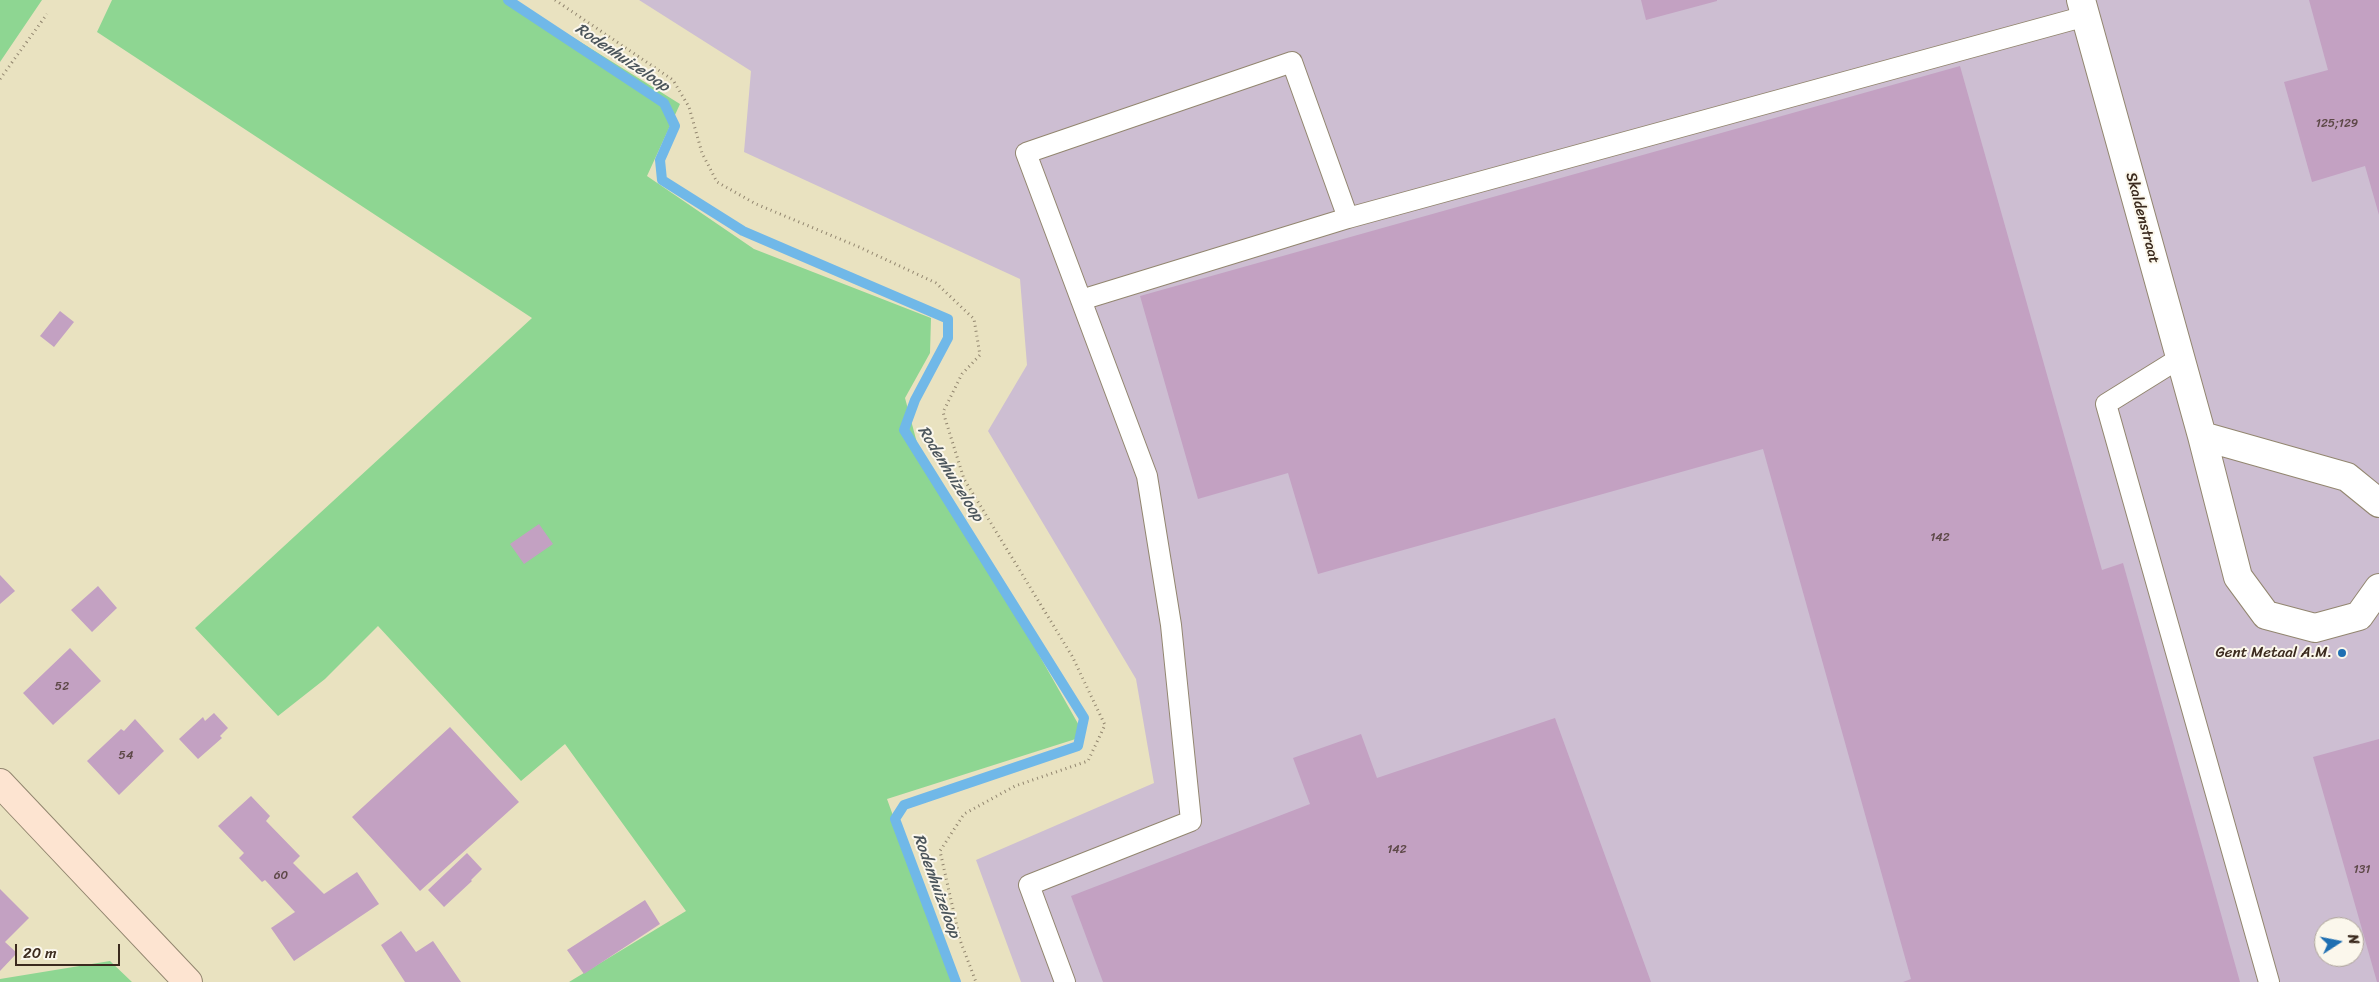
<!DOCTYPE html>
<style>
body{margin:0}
#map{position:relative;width:2379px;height:982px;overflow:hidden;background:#e9e2c0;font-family:Sriracha,sans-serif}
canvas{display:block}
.north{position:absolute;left:2314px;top:917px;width:50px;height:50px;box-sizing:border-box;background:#fbf7ec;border:1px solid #aea59a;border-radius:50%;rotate:79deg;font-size:14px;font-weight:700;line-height:20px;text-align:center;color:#3b2a1e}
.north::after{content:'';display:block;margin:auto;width:18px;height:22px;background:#1f6fb2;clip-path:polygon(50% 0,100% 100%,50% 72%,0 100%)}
.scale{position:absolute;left:15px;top:944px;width:105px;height:22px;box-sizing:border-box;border:2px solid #3b2a1e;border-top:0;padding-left:6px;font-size:15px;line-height:18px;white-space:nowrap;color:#3b2a1e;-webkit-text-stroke:4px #fbf7ec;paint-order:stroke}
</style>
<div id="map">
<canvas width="2379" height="982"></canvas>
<div class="north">N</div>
<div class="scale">20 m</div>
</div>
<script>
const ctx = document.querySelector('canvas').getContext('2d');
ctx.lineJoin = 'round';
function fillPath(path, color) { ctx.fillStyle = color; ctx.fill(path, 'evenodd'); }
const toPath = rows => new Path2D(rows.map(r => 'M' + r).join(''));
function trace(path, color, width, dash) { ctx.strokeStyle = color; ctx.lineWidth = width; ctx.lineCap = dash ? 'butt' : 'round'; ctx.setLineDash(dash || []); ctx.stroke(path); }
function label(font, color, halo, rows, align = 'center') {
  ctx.font = font + ' Sriracha,sans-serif'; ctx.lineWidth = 4; ctx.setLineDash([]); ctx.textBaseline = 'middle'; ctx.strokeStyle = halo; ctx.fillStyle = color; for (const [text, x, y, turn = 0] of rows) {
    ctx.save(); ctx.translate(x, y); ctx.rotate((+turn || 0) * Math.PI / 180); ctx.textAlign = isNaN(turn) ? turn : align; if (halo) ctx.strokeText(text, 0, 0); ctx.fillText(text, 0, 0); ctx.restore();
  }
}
fillPath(toPath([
 [639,0,2379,0,2379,982,1021,982,976,860,1154,783,1136,679,988,431,1027,365,1020,279,744,152,751,71],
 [2324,927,2354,927,2354,957,2324,957]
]), '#cdbed2');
fillPath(toPath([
 [0,0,42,0,0,62],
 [112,0,513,0,680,104,647,176,754,249,931,318,930,353,905,398,920,454,987,563,1085,736,887,799,953,982,569,982,686,911,565,744,521,781,378,626,325,679,278,716,195,628,532,318,97,32],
 [110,961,132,982,0,982,0,979]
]), '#8ed692');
trace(toPath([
 [508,0,664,103,675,126,660,160,662,180,743,231,948,319,948,338,915,400,904,430,1084,718,1078,746,904,805,895,819,956,982]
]), '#70b8e8', 10);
fillPath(toPath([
 [1641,0,1717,0,1717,1,1646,20],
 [2309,0,2379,0,2379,215,2365,166,2312,182,2284,82,2328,70],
 [1960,66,2102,570,2123,563,2240,982,1903,982,1911,979,1763,449,1318,574,1288,473,1198,499,1140,296],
 [60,311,74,322,54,347,40,336],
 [539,524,553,544,524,564,510,544],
 [0,575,15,591,0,604],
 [98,586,117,608,92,632,71,610],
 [70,648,101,681,53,725,23,693],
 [214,713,228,728,220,736,222,738,198,759,179,739,203,717,205,721],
 [1555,718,1651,982,1103,982,1071,896,1310,804,1293,758,1361,734,1377,778],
 [135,719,164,751,119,795,87,761,121,729,124,731],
 [450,727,519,802,420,891,352,817],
 [2379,739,2379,982,2377,982,2313,757],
 [251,796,270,816,266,821,300,856,293,863,324,894,357,872,379,904,294,961,271,928,295,912,265,880,262,882,239,858,244,853,218,826],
 [467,853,482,869,471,880,472,881,444,907,428,890],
 [0,889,29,918,5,942,17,953,0,971],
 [645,900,660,924,584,974,567,950],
 [401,931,416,952,433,941,461,982,405,982,381,945]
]), '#c3a1c2');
const lane = toPath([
 [1081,300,1348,218],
 [2180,358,2106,404,2269,982],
 [1065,982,1029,885,1191,821,1171,625,1147,476,1026,153,1292,62,1348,218,2086,16]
]);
const street = toPath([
 [2081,0,2202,436,2238,577,2266,615,2315,628,2359,616,2379,588],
 [2202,436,2347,477,2379,503]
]);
const secondary = toPath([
 [0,783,188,982]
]);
trace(lane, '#92866f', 22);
trace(street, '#92866f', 30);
trace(secondary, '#92866f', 30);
trace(toPath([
 [555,0,673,80,689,107,702,153,717,182,756,204,859,247,936,283,974,319,980,355,962,374,943,412,964,479,1072,656,1105,725,1088,761,1015,786,964,814,940,851,960,940,976,982],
 [0,79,47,14]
]), '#92866f', 3, [1, 4]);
trace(lane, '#fff', 20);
trace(street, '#fff', 28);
trace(secondary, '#fde4d1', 28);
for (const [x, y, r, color] of [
 [2342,653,5,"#1f6fb2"]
]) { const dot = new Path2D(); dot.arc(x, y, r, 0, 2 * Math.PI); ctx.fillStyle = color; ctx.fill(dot); trace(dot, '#fbf7ec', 2); }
label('12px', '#5d4847', null, [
 ["125;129",2337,124],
 ["142",1940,538],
 ["52",62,687],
 ["54",126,756],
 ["142",1397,850],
 ["131",2362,870],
 ["60",281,876]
]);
label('15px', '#3b2a1e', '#fbf7ec', [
 ["Skaldenstraat",2142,218,75]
]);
label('15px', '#3b2a1e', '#fbf7ec', [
 ["Gent Metaal A.M.",2332,653]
], 'right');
label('italic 16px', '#4b555b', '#fbf7ec', [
 ["Rodenhuizeloop",622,58,34],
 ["Rodenhuizeloop",950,474,58],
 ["Rodenhuizeloop",936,886,70]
]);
</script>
